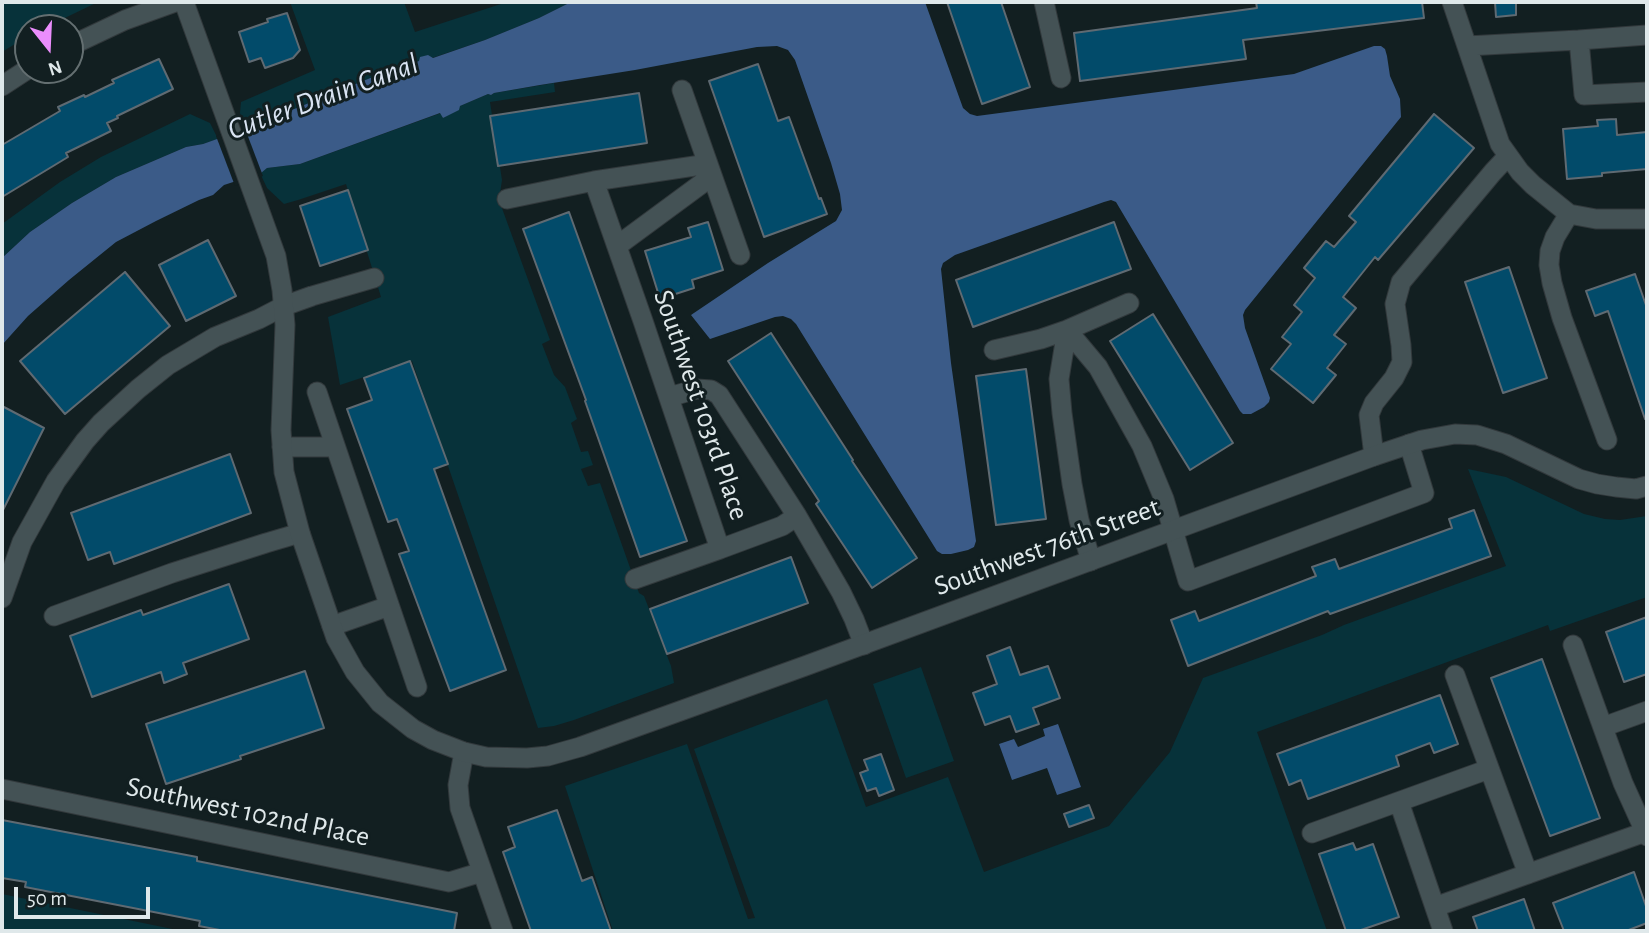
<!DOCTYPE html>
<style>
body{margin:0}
#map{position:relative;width:1649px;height:933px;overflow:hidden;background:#121f21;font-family:"Alegreya Sans",sans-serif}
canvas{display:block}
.frame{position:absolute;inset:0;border:4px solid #dfe8ea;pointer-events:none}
.north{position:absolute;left:14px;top:14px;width:70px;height:70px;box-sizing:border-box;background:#121f21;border:2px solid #646f71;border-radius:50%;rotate:162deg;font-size:19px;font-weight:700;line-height:28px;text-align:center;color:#dfe8ea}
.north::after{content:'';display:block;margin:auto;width:24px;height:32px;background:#eb8dfc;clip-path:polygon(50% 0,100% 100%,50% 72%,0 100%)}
.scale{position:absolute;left:14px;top:887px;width:136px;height:32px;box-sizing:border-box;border:4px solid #dfe8ea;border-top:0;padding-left:9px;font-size:21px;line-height:24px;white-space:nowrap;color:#dfe8ea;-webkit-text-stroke:5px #121f21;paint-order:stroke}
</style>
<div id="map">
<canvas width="1649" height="933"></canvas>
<div class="frame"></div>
<div class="north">N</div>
<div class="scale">50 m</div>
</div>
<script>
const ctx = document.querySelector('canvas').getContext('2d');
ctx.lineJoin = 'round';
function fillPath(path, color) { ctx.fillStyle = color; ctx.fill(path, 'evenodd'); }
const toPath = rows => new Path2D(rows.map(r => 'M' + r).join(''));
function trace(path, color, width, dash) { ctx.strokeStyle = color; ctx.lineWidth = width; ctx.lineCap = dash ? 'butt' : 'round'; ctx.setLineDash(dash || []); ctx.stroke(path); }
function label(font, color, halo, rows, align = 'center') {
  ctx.font = font + ' "Alegreya Sans",sans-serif'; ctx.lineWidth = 6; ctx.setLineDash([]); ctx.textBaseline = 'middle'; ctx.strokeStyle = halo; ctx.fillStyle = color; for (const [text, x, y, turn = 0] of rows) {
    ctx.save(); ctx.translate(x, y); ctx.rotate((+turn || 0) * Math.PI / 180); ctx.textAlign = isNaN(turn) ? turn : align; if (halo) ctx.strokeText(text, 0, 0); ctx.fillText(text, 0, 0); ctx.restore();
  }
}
fillPath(toPath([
 [2,2,98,2,44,28,28,28,28,36,2,52],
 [290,2,404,2,415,32,507,2,571,2,539,18,485,40,432,58,390,70,245,129,240,113,241,102,315,70],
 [554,83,555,92,490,102,502,180,499,200,550,340,542,344,554,375,565,387,577,419,571,423,581,452,588,451,593,465,581,469,588,486,600,483,639,593,644,596,671,666,674,683,574,720,554,726,538,728,412,361,340,385,328,317,381,297,346,184,298,200,284,204,267,188,260,173,267,168,300,164,441,113,443,118,460,106,488,94,491,95,494,93],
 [190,114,210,123,218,139,203,144,186,147,116,177,72,203,30,232,2,258,2,224,60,182,101,157],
 [1468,469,1506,477,1584,514,1605,519,1620,520,1647,516,1647,597,1550,631,1548,625,1257,732,1327,931,613,931,565,786,687,744,748,919,755,918,694,749,827,699,866,807,948,777,984,872,1109,826,1170,752,1203,678,1322,635,1344,625,1506,566],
 [921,667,954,761,906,778,873,684],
 [2,894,182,931,2,931]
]), '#07323a');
fillPath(toPath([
 [571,2,925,2,963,108,970,114,977,116,1294,74,1374,46,1381,46,1385,49,1387,56,1390,76,1400,99,1401,117,1245,310,1243,315,1245,328,1270,398,1269,402,1264,407,1251,414,1243,414,1240,411,1116,202,1111,200,1104,202,955,255,943,263,941,269,951,363,976,541,974,547,968,550,951,554,942,554,937,551,796,324,791,319,783,316,775,317,710,339,691,315,768,263,836,221,842,210,840,194,831,163,795,60,788,50,777,46,757,47,635,70,540,85,494,93,491,95,488,94,460,106,459,110,443,118,440,113,300,164,267,168,261,173,224,185,213,195,199,200,156,221,116,242,69,280,28,316,2,345,2,258,30,232,72,203,116,177,186,147,203,144,245,129,390,70,419,61,420,57,428,55,433,58,485,40,539,18],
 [1058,724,1081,787,1057,795,1047,768,1012,780,999,744,1014,739,1018,747,1045,736,1043,729]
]), '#3b5b88');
fillPath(toPath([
 [244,126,263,176,235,186,216,136]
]), '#121f21');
const building = toPath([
 [947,2,1001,2,1030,87,982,104,947,2],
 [1256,2,1422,2,1424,18,1243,40,1246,59,1080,81,1074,33,1257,8,1256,2],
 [1495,2,1516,2,1516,15,1496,17,1495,2],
 [287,13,300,50,293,58,265,68,261,58,249,62,239,32,268,22,267,19,287,13],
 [159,59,173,89,117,116,118,118,107,123,111,131,66,153,68,157,2,197,2,145,60,111,58,107,84,95,85,97,114,83,112,80,159,59],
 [758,64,778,121,789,117,819,199,821,198,827,214,764,237,709,81,758,64],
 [639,93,647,143,498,166,490,116,639,93],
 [1434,114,1474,148,1378,260,1375,257,1343,297,1356,308,1334,335,1346,344,1327,368,1336,375,1313,403,1271,369,1291,344,1282,337,1302,312,1294,305,1315,278,1304,268,1326,241,1334,247,1356,222,1349,216,1434,114],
 [1616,119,1617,135,1647,132,1647,169,1602,173,1602,176,1567,179,1563,129,1598,126,1597,120,1616,119],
 [348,190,368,250,320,266,300,206,348,190],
 [569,212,687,541,640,557,585,401,586,400,523,229,569,212],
 [708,222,723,270,692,280,694,288,660,299,645,251,691,237,688,228,708,222],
 [1114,222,1131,269,973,327,956,280,1114,222],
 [208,240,236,296,186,321,159,265,208,240],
 [1509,267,1547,378,1503,393,1465,282,1509,267],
 [125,272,170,326,65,414,20,361,125,272],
 [1635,274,1647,308,1647,418,1645,419,1608,311,1595,316,1586,291,1635,274],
 [1153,314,1233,443,1190,470,1110,341,1153,314],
 [771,333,853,460,852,461,917,558,872,588,816,504,819,501,728,361,771,333],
 [410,361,448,464,434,469,506,670,450,691,399,554,409,551,397,519,388,522,347,409,372,400,364,378,410,361],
 [1026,369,1046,519,996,525,976,376,1026,369],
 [2,406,44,428,2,512,2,406],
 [230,454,251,513,114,564,110,552,88,560,71,513,230,454],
 [1474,510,1491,556,1330,614,1328,611,1188,666,1171,620,1195,611,1199,621,1316,576,1312,567,1335,559,1339,569,1452,528,1449,519,1474,510],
 [791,557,808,603,667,654,650,609,791,557],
 [229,584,249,639,183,663,187,674,164,683,161,672,92,697,70,636,141,610,143,615,229,584],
 [1647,617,1647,674,1624,682,1606,632,1647,617],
 [1010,647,1020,675,1048,666,1060,698,1033,708,1039,724,1016,732,1010,716,985,725,973,693,997,684,987,656,1010,647],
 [1542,659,1600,818,1550,836,1491,678,1542,659],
 [305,671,324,728,240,756,241,759,166,784,146,724,305,671],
 [1440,695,1458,744,1434,753,1430,743,1396,756,1399,766,1308,799,1301,780,1289,785,1277,754,1440,695],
 [881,754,894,790,879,796,876,788,867,791,860,773,868,770,864,760,881,754],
 [1089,805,1094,818,1069,827,1064,814,1089,805],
 [557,810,582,881,592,877,611,931,531,931,503,852,515,847,508,827,557,810],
 [2,820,197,857,197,861,457,913,454,931,225,931,199,926,200,921,25,887,26,882,2,878,2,820],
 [1353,843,1356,850,1373,844,1399,917,1358,931,1346,931,1319,854,1353,843],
 [1634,872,1647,909,1647,923,1626,931,1564,931,1553,903,1634,872],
 [1524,899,1535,931,1478,931,1473,917,1524,899]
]);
fillPath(building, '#024b6a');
trace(building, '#5f6a72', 2);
const minor = toPath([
 [1044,2,1061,78],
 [1452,2,1500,144,1520,172,1533,185,1569,214,1596,219,1647,219],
 [1579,40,1647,35],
 [1467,46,1579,40,1584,95,1647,92],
 [682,90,740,255],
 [594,181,643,321,720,549,782,526,797,516,841,592,854,619,864,645],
 [507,199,594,181,708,164],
 [1569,214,1555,237,1550,251,1549,265,1552,283,1562,318,1607,440],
 [617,246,712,176],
 [1067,330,1098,367,1142,446,1164,499,1188,581,1424,493,1409,444],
 [1067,330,1059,379,1062,413,1072,484,1079,520,1091,561],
 [994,350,1041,339,1067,330,1129,303],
 [317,392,417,687],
 [669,397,697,389,711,390,719,395,797,516],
 [282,447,335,447],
 [1374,456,1369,415,1374,403,1394,378,1402,362,1401,345,1395,304,1401,282,1493,172,1508,156],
 [635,579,720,549],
 [2,598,22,542,56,481,85,441,101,423,138,389,168,365,215,337,259,319,284,306,312,296,374,278],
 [54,616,172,573,266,543,300,533],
 [332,626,389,606],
 [1573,645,1623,783,1647,836],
 [1455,675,1528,874],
 [1603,727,1647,711],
 [464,752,458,785,460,808,503,931],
 [2,789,449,882,482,872],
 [1399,802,1443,931],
 [1312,833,1489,769],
 [1435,907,1645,832]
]);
const tertiary = toPath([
 [184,2,276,256,282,290,285,325,281,430,284,472,300,533,336,638,355,672,380,703,413,729,433,740,464,752,486,757,527,758,548,756,580,747,805,666,1374,456,1422,440,1455,434,1477,435,1506,444,1579,479,1597,484,1616,487,1636,489,1647,486],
 [70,46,125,20,175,2],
 [2,86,28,69]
]);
trace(minor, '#32393c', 21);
trace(tertiary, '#32393c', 21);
trace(minor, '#445255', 19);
trace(tertiary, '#445255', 19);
label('28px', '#dfe8ea', '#121f21', [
 ["Southwest 103rd Place",701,405,71],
 ["Southwest 76th Street",1047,547,-20],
 ["Southwest 102nd Place",248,812,12]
]);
label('italic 30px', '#dae4f3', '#121f21', [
 ["Cutler Drain Canal",323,97,-20]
]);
</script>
